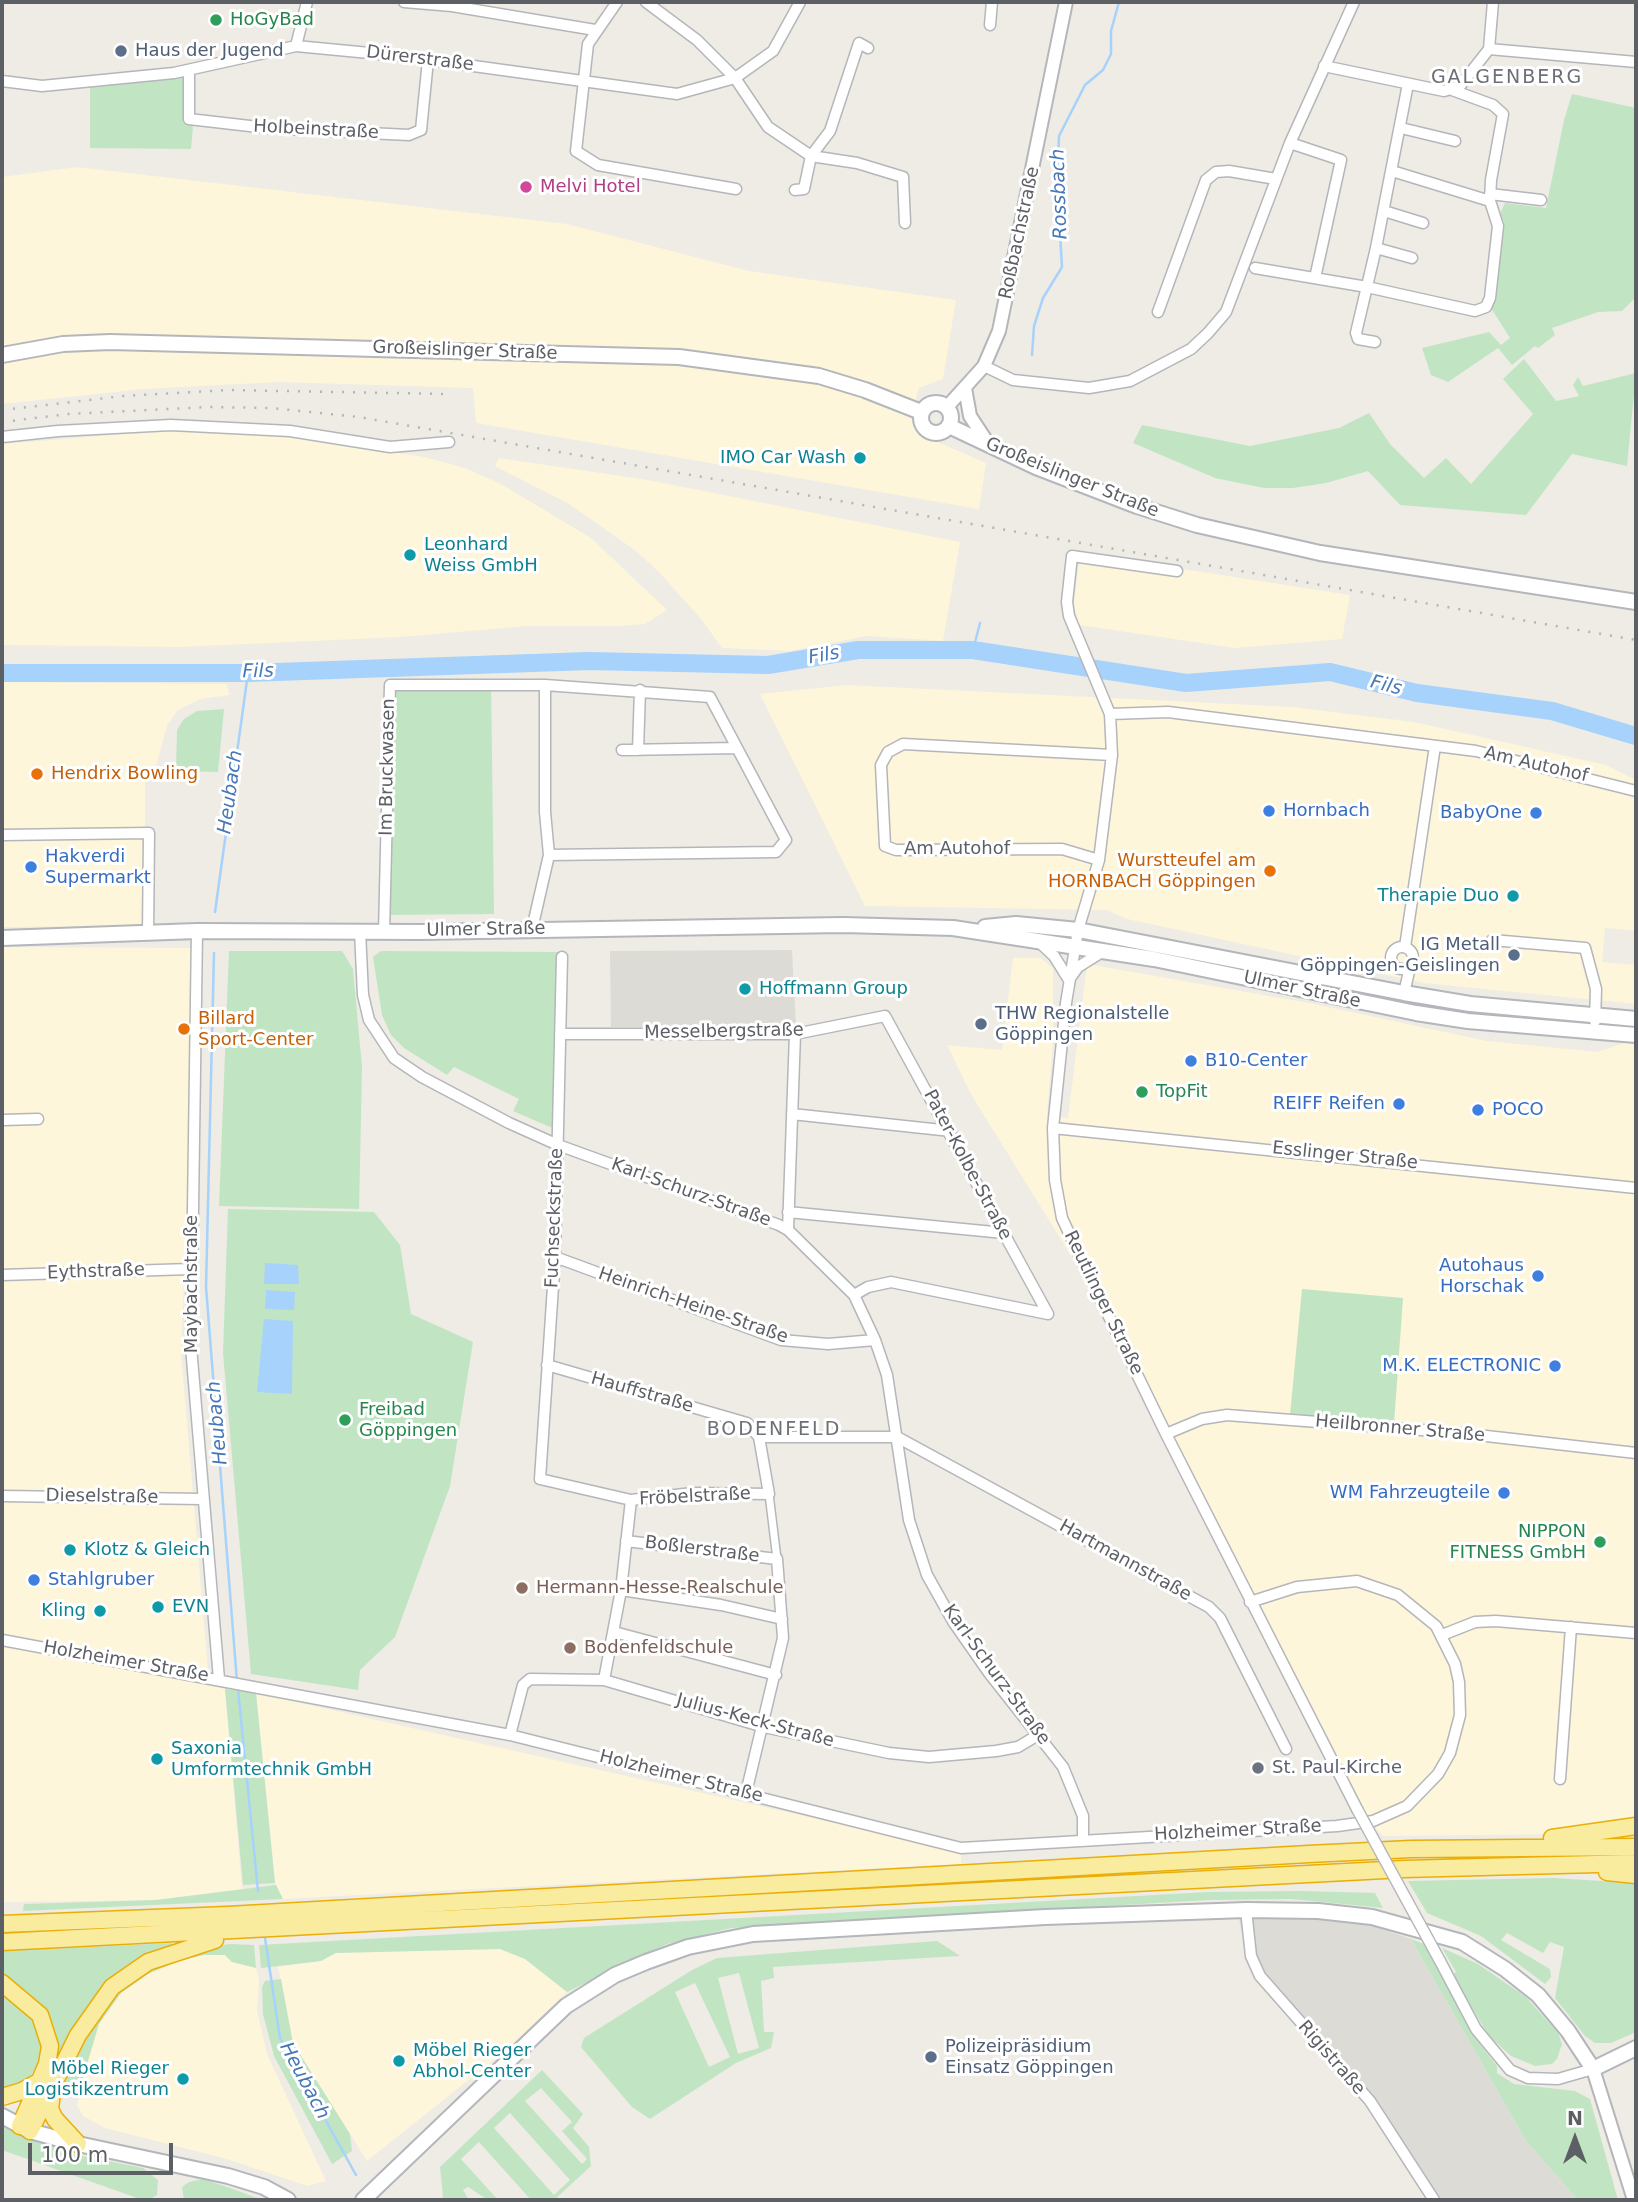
<!DOCTYPE html>
<meta charset="utf-8">
<style>
body{margin:0}
#map{position:relative;width:1638px;height:2202px;overflow:hidden;background:#eeece4;font-family:"DejaVu Sans",sans-serif}
canvas{display:block}
.frame{position:absolute;inset:0;border:4px solid #5c5f64;pointer-events:none}
.north{position:absolute;left:1540px;top:2104px;width:70px;height:70px;-webkit-text-stroke:5px #fff;paint-order:stroke;rotate:0deg;font-size:19px;font-weight:700;line-height:28px;text-align:center;color:#5c5f64}
.north::after{content:'';display:block;margin:auto;width:24px;height:32px;background:#5c5f64;clip-path:polygon(50% 0,100% 100%,50% 72%,0 100%)}
.scale{position:absolute;left:28px;top:2143px;width:145px;height:32px;box-sizing:border-box;border:4px solid #5c5f64;border-top:0;padding-left:9px;font-size:21px;line-height:24px;white-space:nowrap;color:#5c5f64;-webkit-text-stroke:5px #fff;paint-order:stroke}
</style>
<div id="map">
<canvas width="1638" height="2202"></canvas>
<div class="frame"></div>
<div class="north">N</div>
<div class="scale">100 m</div>
</div>
<script>
const ctx = document.querySelector('canvas').getContext('2d');
ctx.lineJoin = 'round';
function fillPath(path, color) { ctx.fillStyle = color; ctx.fill(path, 'evenodd'); }
const toPath = rows => new Path2D(rows.map(r => 'M' + r).join(''));
function trace(path, color, width, dash) { ctx.strokeStyle = color; ctx.lineWidth = width; ctx.lineCap = dash ? 'butt' : 'round'; ctx.setLineDash(dash || []); ctx.stroke(path); }
function label(font, color, halo, rows, align = 'center') {
  ctx.font = font + ' "DejaVu Sans",sans-serif'; ctx.lineWidth = 6; ctx.setLineDash([]); ctx.textBaseline = 'middle'; ctx.strokeStyle = halo; ctx.fillStyle = color; for (const [text, x, y, turn = 0] of rows) {
    ctx.save(); ctx.translate(x, y); ctx.rotate((+turn || 0) * Math.PI / 180); ctx.textAlign = isNaN(turn) ? turn : align; if (halo) ctx.strokeText(text, 0, 0); ctx.fillText(text, 0, 0); ctx.restore();
  }
}
fillPath(toPath([
 [77,167,567,224,749,271,956,300,943,379,919,388,910,418,924,436,986,463,979,509,476,423,473,388,279,382,144,389,2,404,2,177],
 [175,430,265,434,425,457,465,468,501,484,591,538,667,610,645,624,622,626,527,626,401,637,180,647,2,645,2,444],
 [499,458,648,480,960,542,943,641,867,636,790,651,722,648,701,619,658,571,636,551,569,504,495,466],
 [1080,553,1350,595,1342,639,1235,648,1079,625,1074,605],
 [2,682,227,684,229,695,200,699,177,711,167,726,154,774,145,782,145,926,2,927],
 [848,685,1293,707,1414,722,1606,765,1636,780,1636,931,1605,928,1602,962,1636,965,1636,1004,1424,983,1127,919,1107,910,865,906,760,694],
 [2,947,192,948,190,1148,181,1353,209,1683,225,1689,242,1889,156,1900,2,1902],
 [1013,958,1040,958,1053,968,1053,1041,1047,1116,1068,1118,1087,964,1309,1003,1487,1041,1597,1052,1625,1043,1636,1044,1636,1818,1578,1834,1383,1836,1357,1809,1246,1605,1075,1262,972,1096,947,1045,1002,1050],
 [256,1693,961,1851,961,1864,283,1899,275,1883],
 [500,1949,525,1959,567,1992,501,2054,367,2161,293,2043,278,1967,321,1961,335,1953],
 [204,1955,225,1955,232,1962,256,1968,259,1981,257,2010,267,2054,326,2181,307,2186,227,2159,105,2128,83,2116,77,2106,90,2046,99,2024,121,1993,148,1974,178,1961]
]), '#fdf6da');
fillPath(toPath([
 [792,950,796,1027,611,1027,610,951],
 [1299,1917,1359,1921,1411,1939,1526,2141,1578,2200,1428,2200,1357,2092,1247,1958,1239,1918]
]), '#dddbd6');
fillPath(toPath([
 [185,75,184,122,193,126,191,149,90,148,90,85],
 [1572,94,1636,108,1634,299,1622,311,1598,312,1552,328,1555,335,1538,348,1535,346,1512,365,1498,348,1448,382,1431,375,1422,348,1489,332,1501,345,1510,338,1491,308,1501,253,1504,222,1500,214,1505,203,1546,208,1564,120],
 [1524,359,1556,401,1579,396,1573,385,1578,377,1583,386,1636,373,1627,466,1572,454,1526,515,1400,505,1368,471,1326,483,1293,488,1264,488,1215,478,1133,443,1142,425,1250,446,1339,428,1369,413,1390,444,1424,478,1446,458,1471,484,1533,414,1503,379],
 [491,679,494,914,387,915,392,682],
 [224,709,218,772,176,771,177,730,184,719,197,711],
 [229,951,342,951,353,969,362,1067,359,1209,219,1206],
 [381,951,562,952,557,1130,513,1111,519,1099,454,1067,447,1075,404,1048,391,1035,382,1015,373,957],
 [228,1209,374,1212,400,1245,411,1314,473,1342,450,1486,395,1637,360,1670,358,1690,251,1674,223,1353],
 [1302,1289,1403,1298,1394,1424,1290,1415],
 [225,1689,256,1693,275,1883,243,1885],
 [1553,1878,1636,1883,1636,2032,1611,2043,1595,2043,1585,2036,1555,1998,1564,1947,1550,1942,1543,1953,1507,1933,1501,1940,1550,1969,1551,1977,1545,1984,1481,1936,1427,1913,1408,1881],
 [276,1885,283,1899,23,1911,24,1904,156,1900],
 [1299,1891,1375,1893,1383,1908,1292,1899,1209,1900,731,1928,667,1944,567,1992,525,1959,500,1949,336,1953,321,1961,261,1968,259,1945,1208,1892],
 [1411,1939,1429,1946,1479,2043,1497,2066,1497,2073,1514,2084,1575,2091,1590,2099,1618,2200,1578,2200,1526,2141],
 [937,1941,960,1956,773,1967,774,1978,761,1981,764,2032,774,2032,771,2048,736,2063,650,2119,632,2107,581,2047,584,2038,692,1970,717,1958],
 [739,1973,759,2048,738,2054,718,1978],
 [695,1983,730,2057,709,2067,675,1992],
 [172,1943,171,1946,125,1971,45,2090,51,2061,40,2006,27,1992,2,1976,2,1951],
 [229,1944,254,1945,256,1968,232,1962,225,1955,204,1955,178,1961,148,1974,121,1993,99,2024,78,2095,62,2094,62,2085,87,2031,106,2002,140,1970,193,1951],
 [1442,1948,1478,1964,1526,1997,1558,2033,1562,2044,1557,2059,1552,2064,1535,2066,1511,2056,1489,2036,1452,1975,1456,1972],
 [281,1979,293,2043,350,2134,352,2151,332,2164,274,2056,263,2014,262,1987,265,1981],
 [2,1989,28,2008,42,2036,43,2056,26,2083,2,2090],
 [542,2070,583,2114,573,2128,589,2147,591,2166,554,2200,531,2200,479,2142,461,2159,498,2200,488,2200,468,2187,463,2190,469,2200,440,2200,443,2197,440,2167],
 [541,2088,572,2122,562,2131,587,2159,582,2164,525,2101],
 [510,2113,570,2180,554,2195,494,2128],
 [2,2127,78,2155,143,2168,158,2180,157,2195,150,2199,137,2198,2,2150],
 [203,2179,233,2189,262,2200,184,2200,182,2187,189,2182]
]), '#c1e5c3');
fillPath(toPath([
 [265,1263,298,1265,299,1284,264,1284],
 [266,1290,295,1292,294,1310,265,1309],
 [264,1319,293,1321,292,1394,257,1392]
]), '#a6d2fc');
trace(toPath([
 [1032,355,1034,326,1043,298,1062,267,1057,184,1059,136,1085,85,1103,70,1111,54,1111,31,1119,2],
 [973,650,980,623],
 [215,912,248,673],
 [214,953,206,1287,237,1682],
 [238,1689,258,1891],
 [265,1938,280,2038,356,2175],
 [380,2199,380,2200]
]), '#a6d2fc', 2.5);
trace(toPath([
 [2,673,248,673,589,661,768,665,858,650,973,650,1186,683,1330,672,1417,693,1552,711,1636,736]
]), '#a6d2fc', 18);
const pedestrian = toPath([
 [769,1494,777,1559]
]);
const minor = toPath([
 [404,2,452,6,595,30],
 [617,2,588,44,576,151,598,165,736,189],
 [646,2,697,40,735,78,768,127,811,156,857,163,903,177,905,223],
 [990,25,992,2],
 [296,46,307,2],
 [1489,49,1493,2],
 [1324,66,1444,91,1460,86,1489,49,1636,62],
 [189,70,189,119,267,128,409,135,421,130,428,60],
 [2,81,42,86,174,73,296,46,401,56,677,94,735,78,773,51,800,2],
 [1401,128,1455,141],
 [1290,143,1341,160,1315,278],
 [1392,171,1490,201],
 [795,190,804,189,811,156,830,131,859,43,868,48],
 [1490,194,1541,200],
 [1384,211,1423,223],
 [1376,248,1412,258],
 [1255,268,1367,287,1475,311,1486,307,1490,298,1498,226,1490,201,1491,180,1503,114,1493,105,1452,90],
 [1158,312,1206,180,1216,172,1229,171,1276,179],
 [1375,342,1358,339,1356,333,1376,248,1408,84],
 [984,366,1013,380,1089,388,1130,381,1191,349,1208,333,1226,312,1290,143,1354,2],
 [2,437,58,431,171,425,290,431,390,447,449,442],
 [1177,571,1072,556,1067,602,1069,616,1110,714,1112,755,1099,860,1078,930,1066,1003,1053,1128,1055,1180,1062,1218,1079,1255,1166,1434,1357,1809],
 [1110,714,1168,712,1476,751,1636,791],
 [622,750,737,748],
 [638,750,640,690],
 [2,835,149,833,148,934],
 [1099,860,1062,849,896,850,885,846,881,765,888,752,903,744,1112,755],
 [532,929,549,855,545,812,545,685],
 [197,931,191,1347,219,1679],
 [360,931,363,995,369,1020,394,1058,422,1077,509,1123,558,1145,779,1225,788,1230,854,1295,875,1340,887,1375,909,1520,927,1575,954,1623,989,1673,1063,1767,1083,1816,1083,1839],
 [384,932,390,685,545,685,710,697,786,840,776,852,549,855],
 [1037,940,1054,956,1069,980],
 [1492,940,1585,948,1596,989,1595,1021],
 [1405,947,1435,746],
 '1391 958a11 11 0 1 1 22 0a11 11 0 1 1-22 0Z',
 [1071,977,1078,967,1105,950],
 [1404,993,1411,963],
 [560,1034,795,1034,885,1016,1048,1314],
 [792,1114,951,1131],
 [2,1120,38,1119],
 [1053,1128,1636,1188],
 [788,1212,1004,1233],
 [788,1230,795,1034],
 [555,1257,781,1340,828,1344,875,1340],
 [2,1275,190,1269],
 [854,1295,868,1287,891,1282,1048,1314],
 [547,1365,747,1423,759,1437,769,1494,693,1493,631,1500,540,1479,555,1257,562,957],
 [1166,1434,1202,1419,1227,1415,1460,1433,1636,1453],
 [759,1437,897,1437,1209,1607,1220,1618,1286,1749],
 [2,1496,202,1499],
 [626,1541,777,1559,783,1638,746,1793],
 [621,1590,721,1605,782,1619],
 [614,1632,776,1675],
 [1442,1635,1475,1622,1496,1621,1636,1633],
 [2,1640,510,1735,961,1848,1337,1826,1373,1821,1407,1806,1438,1774,1450,1753,1460,1715,1459,1682,1455,1664,1436,1626,1398,1595,1357,1581,1297,1587,1250,1602],
 [604,1680,621,1590,631,1500],
 [510,1735,523,1685,530,1679,604,1680,764,1727,889,1753,929,1757,996,1751,1018,1747,1038,1735],
 [1560,1779,1571,1627],
 [1246,1910,1251,1956,1260,1976,1370,2101,1434,2200],
 [1440,1961,1476,2029,1510,2070,1528,2078,1558,2079,1593,2069]
]);
const tertiary = toPath([
 [965,388,970,416,989,445],
 [947,407,984,366,999,331,1066,2],
 [1593,2069,1634,2200]
]);
const secondary = toPath([
 [2,355,63,344,110,342,679,357,819,376,865,390,921,412],
 '921 418a15 15 0 1 1 30 0a15 15 0 1 1-30 0Z',
 [949,426,1036,467,1137,506,1197,525,1320,553,1636,602],
 [985,927,1016,924,1078,930,1404,993,1470,1004,1636,1019],
 [2,938,197,931,420,932,843,925,953,928,1154,959,1416,1013,1468,1021,1636,1035],
 [2,2116,30,2131,78,2144,228,2176,264,2187,288,2200],
 [363,2200,566,2006,615,1975,646,1962,688,1947,753,1934,1045,1917,1246,1910,1318,1911,1372,1917,1462,1942,1505,1969,1538,1995,1568,2031,1593,2069,1636,2048]
]);
const trunk = toPath([
 [1552,1838,1636,1826],
 [1607,1872,1636,1875],
 [2,1924,228,1915,1309,1854,1411,1849,1636,1847],
 [2,1942,1404,1869,1636,1863],
 [2,1983,40,2015,50,2046,47,2064,20,2126],
 [52,2093,50,2109,55,2119,78,2144],
 [2,2097,22,2091,40,2081],
 [30,2131,78,2035,112,1987,148,1962,215,1940]
]);
trace(pedestrian, '#b4b6ba', 10);
trace(minor, '#b4b6ba', 13);
trace(tertiary, '#b4b6ba', 16);
trace(secondary, '#b3b6bb', 18);
trace(trunk, '#eaae08', 19);
trace(pedestrian, '#fff', 7);
trace(minor, '#fff', 10);
trace(tertiary, '#fff', 12);
trace(secondary, '#fff', 14);
trace(trunk, '#faec9e', 16);
trace(toPath([
 [2,410,123,396,228,390,447,394],
 [2,422,68,414,208,407,271,408,359,417,1636,640]
]), '#b4b5b5', 2.5, [2, 9]);
const minorBridge = toPath([
 [1357,1809,1440,1961]
]);
trace(minorBridge, '#b4b6ba', 13, []);
trace(minorBridge, '#fff', 10);
for (const [x, y, r, color] of [
 [216,20,7,"#2e9e5b"],
 [121,51,7,"#5c6f8a"],
 [526,187,7,"#d1479c"],
 [860,458,7,"#0f9aa8"],
 [410,555,7,"#0f9aa8"],
 [37,774,7,"#e8710a"],
 [1269,811,7,"#3f7fe0"],
 [1536,813,7,"#3f7fe0"],
 [31,867,7,"#3f7fe0"],
 [1270,871,7,"#e8710a"],
 [1513,896,7,"#0f9aa8"],
 [1514,955,7,"#5c6f8a"],
 [745,989,7,"#0f9aa8"],
 [981,1024,7,"#5c6f8a"],
 [184,1029,7,"#e8710a"],
 [1191,1061,7,"#3f7fe0"],
 [1142,1092,7,"#2e9e5b"],
 [1399,1104,7,"#3f7fe0"],
 [1478,1110,7,"#3f7fe0"],
 [1538,1276,7,"#3f7fe0"],
 [1555,1366,7,"#3f7fe0"],
 [345,1420,7,"#2e9e5b"],
 [1504,1493,7,"#3f7fe0"],
 [1600,1542,7,"#2e9e5b"],
 [70,1550,7,"#0f9aa8"],
 [34,1580,7,"#3f7fe0"],
 [522,1588,7,"#8d6e63"],
 [158,1607,7,"#0f9aa8"],
 [100,1611,7,"#0f9aa8"],
 [570,1648,7,"#8d6e63"],
 [157,1759,7,"#0f9aa8"],
 [1258,1768,7,"#6b7280"],
 [931,2057,7,"#5c6f8a"],
 [399,2061,7,"#0f9aa8"],
 [183,2079,7,"#0f9aa8"]
]) { const dot = new Path2D(); dot.arc(x, y, r, 0, 2 * Math.PI); ctx.fillStyle = color; ctx.fill(dot); trace(dot, '#fff', 2.5); }
label('18px', '#27864d', '#fff', [
 ["HoGyBad",230,20],
 ["TopFit",1156,1092],
 ["Freibad",359,1410],
 ["Göppingen",359,1431],
 ["NIPPON",1586,1532,"right"],
 ["FITNESS GmbH",1586,1553,"right"]
], 'left');
label('18px', '#4e5e75', '#fff', [
 ["Haus der Jugend",135,51],
 ["IG Metall",1500,945,"right"],
 ["Göppingen-Geislingen",1500,966,"right"],
 ["THW Regionalstelle",995,1014],
 ["Göppingen",995,1035],
 ["Polizeipräsidium",945,2047],
 ["Einsatz Göppingen",945,2068]
], 'left');
label('18px', '#5c5f64', '#fff', [
 ["Dürerstraße",420,59,7],
 ["Holbeinstraße",316,130,3],
 ["Roßbachstraße",1020,233,-78],
 ["Großeislinger Straße",465,351,2],
 ["Großeislinger Straße",1072,478,22],
 ["Am Autohof",1536,765,13],
 ["Im Bruckwasen",388,767,-89],
 ["Am Autohof",957,849],
 ["Ulmer Straße",486,930,-1],
 ["Ulmer Straße",1302,990,12],
 ["Messelbergstraße",724,1032,-1],
 ["Esslinger Straße",1345,1156,6],
 ["Pater-Kolbe-Straße",967,1165,62],
 ["Karl-Schurz-Straße",691,1193,20],
 ["Fuchseckstraße",555,1218,-88],
 ["Eythstraße",96,1272,-2],
 ["Maybachstraße",192,1284,-90],
 ["Reutlinger Straße",1103,1303,64],
 ["Heinrich-Heine-Straße",693,1306,19],
 ["Hauffstraße",642,1393,16],
 ["Heilbronner Straße",1400,1429,5],
 ["Dieselstraße",102,1497,1],
 ["Fröbelstraße",695,1497,-3],
 ["Boßlerstraße",702,1550,7],
 ["Hartmannstraße",1125,1561,29],
 ["Holzheimer Straße",126,1662,10],
 ["Karl-Schurz-Straße",996,1675,54],
 ["Julius-Keck-Straße",755,1721,15],
 ["Holzheimer Straße",681,1777,14],
 ["Holzheimer Straße",1238,1831,-3],
 ["Rigistraße",1331,2058,49]
]);
label('18px', '#b23c85', '#fff', [
 ["Melvi Hotel",540,187]
], 'left');
label('18px', '#0d838f', '#fff', [
 ["IMO Car Wash",846,458,"right"],
 ["Leonhard",424,545],
 ["Weiss GmbH",424,566],
 ["Therapie Duo",1499,896,"right"],
 ["Hoffmann Group",759,989],
 ["Klotz & Gleich",84,1550],
 ["EVN",172,1607],
 ["Kling",86,1611,"right"],
 ["Saxonia",171,1749],
 ["Umformtechnik GmbH",171,1770],
 ["Möbel Rieger",413,2051],
 ["Abhol-Center",413,2072],
 ["Möbel Rieger",169,2069,"right"],
 ["Logistikzentrum",169,2090,"right"]
], 'left');
label('18px', '#c56008', '#fff', [
 ["Hendrix Bowling",51,774],
 ["Wurstteufel am",1256,861,"right"],
 ["HORNBACH Göppingen",1256,882,"right"],
 ["Billard",198,1019],
 ["Sport-Center",198,1040]
], 'left');
label('18px', '#366cbe', '#fff', [
 ["Hornbach",1283,811],
 ["BabyOne",1522,813,"right"],
 ["Hakverdi",45,857],
 ["Supermarkt",45,878],
 ["B10-Center",1205,1061],
 ["REIFF Reifen",1385,1104,"right"],
 ["POCO",1492,1110],
 ["Autohaus",1524,1266,"right"],
 ["Horschak",1524,1287,"right"],
 ["M.K. ELECTRONIC",1541,1366,"right"],
 ["WM Fahrzeugteile",1490,1493,"right"],
 ["Stahlgruber",48,1580]
], 'left');
label('18px', '#785e54', '#fff', [
 ["Hermann-Hesse-Realschule",536,1588],
 ["Bodenfeldschule",584,1648]
], 'left');
label('18px', '#5b616d', '#fff', [
 ["St. Paul-Kirche",1272,1768]
], 'left');
ctx.letterSpacing = '2px';
label('19px', '#6d7176', '#fff', [
 ["GALGENBERG",1507,78],
 ["BODENFELD",774,1430]
]);
ctx.letterSpacing = '0px';
label('italic 19px', '#4677b6', '#fff', [
 ["Rossbach",1060,194,-92],
 ["Fils",824,656,-10],
 ["Fils",258,672,-1],
 ["Fils",1386,686,14],
 ["Heubach",231,792,-82],
 ["Heubach",218,1423,-95],
 ["Heubach",304,2081,62]
]);
</script>
